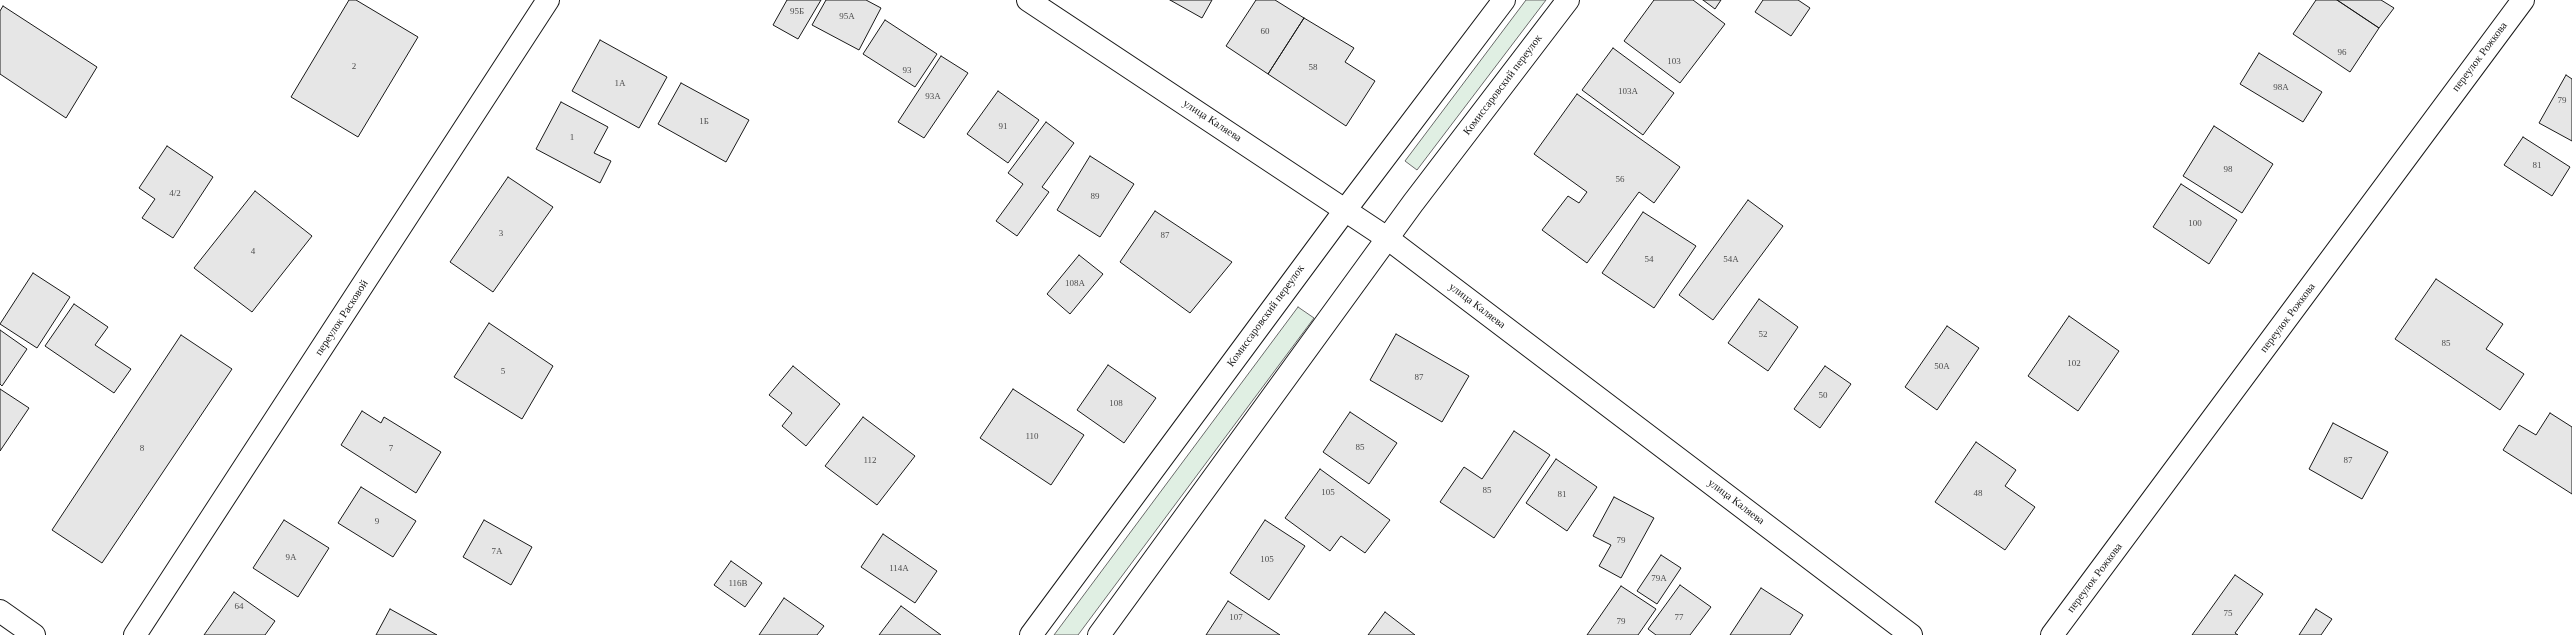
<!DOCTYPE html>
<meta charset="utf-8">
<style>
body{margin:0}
canvas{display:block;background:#fff}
</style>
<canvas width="2572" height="635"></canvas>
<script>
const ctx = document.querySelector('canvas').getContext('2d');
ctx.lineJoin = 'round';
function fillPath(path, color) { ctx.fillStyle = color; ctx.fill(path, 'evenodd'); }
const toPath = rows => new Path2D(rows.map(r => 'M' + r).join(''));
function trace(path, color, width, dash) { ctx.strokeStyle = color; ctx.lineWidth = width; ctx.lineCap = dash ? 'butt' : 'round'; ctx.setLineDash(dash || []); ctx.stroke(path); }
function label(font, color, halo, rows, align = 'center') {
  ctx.font = font + ' Georgia,serif'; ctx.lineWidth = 3; ctx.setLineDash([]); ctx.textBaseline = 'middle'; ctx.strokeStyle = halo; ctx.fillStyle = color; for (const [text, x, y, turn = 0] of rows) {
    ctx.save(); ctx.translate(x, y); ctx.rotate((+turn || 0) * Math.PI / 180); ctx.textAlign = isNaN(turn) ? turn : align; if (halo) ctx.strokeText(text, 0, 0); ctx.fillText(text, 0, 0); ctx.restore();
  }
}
const green = toPath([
 [1526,0,1546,0,1417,170,1405,161,1526,0],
 [1298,307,1314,318,1078,635,1054,635,1298,307]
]);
fillPath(green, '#e0efe3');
trace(green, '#6a6a6a', 1);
const building = toPath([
 [349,0,356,0,418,37,358,137,291,97,349,0],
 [787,0,821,0,798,39,773,25,787,0],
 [826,0,866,0,881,8,859,50,812,25,826,0],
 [1170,0,1212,0,1202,18,1170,0],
 [1256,0,1275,0,1304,18,1268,74,1226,46,1256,0],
 [1654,0,1693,0,1725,24,1680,83,1624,41,1654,0],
 [1703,0,1721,0,1715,9,1703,0],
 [1763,0,1798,0,1810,8,1791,36,1755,12,1763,0],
 [2316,0,2337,0,2379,28,2350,72,2293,34,2316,0],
 [2337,0,2381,0,2394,8,2379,28,2337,0],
 [3,6,97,67,66,118,0,74,0,11,3,6],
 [1304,18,1354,48,1345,62,1375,81,1346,126,1268,74,1304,18],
 [885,20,937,54,915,87,863,54,885,20],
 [600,40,667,77,639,128,572,91,600,40],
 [1613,48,1674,93,1643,135,1582,90,1613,48],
 [2259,53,2322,92,2303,122,2240,84,2259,53],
 [941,56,968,73,924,138,898,122,941,56],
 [2566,75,2572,79,2572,141,2539,123,2566,75],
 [681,83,749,120,726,162,658,124,681,83],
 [998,91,1039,120,1008,163,967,134,998,91],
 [1577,94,1680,167,1654,203,1639,192,1587,263,1542,230,1568,196,1579,203,1587,192,1534,154,1577,94],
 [561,102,608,127,594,153,611,161,600,183,536,149,561,102],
 [1046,122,1074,143,1042,187,1049,192,1017,236,996,221,1023,184,1008,173,1046,122],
 [2214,126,2273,164,2242,213,2183,176,2214,126],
 [2523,137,2570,167,2552,196,2504,165,2523,137],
 [167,146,213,177,173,238,142,218,155,199,139,188,167,146],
 [1090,156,1134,184,1100,237,1057,210,1090,156],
 [508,177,553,207,493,292,450,262,508,177],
 [2181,184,2237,220,2209,264,2153,227,2181,184],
 [255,191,312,236,252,312,194,268,255,191],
 [1748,200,1783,226,1713,320,1679,295,1748,200],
 [1155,211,1232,262,1190,313,1120,262,1155,211],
 [1643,212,1696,246,1654,308,1602,273,1643,212],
 [1079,255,1103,274,1070,314,1047,294,1079,255],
 [33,273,70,297,37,348,0,324,33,273],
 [2436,279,2503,324,2486,349,2524,374,2500,410,2395,339,2436,279],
 [1759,299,1798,327,1768,371,1728,343,1759,299],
 [74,304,108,327,95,345,131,369,114,393,45,346,74,304],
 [2069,316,2119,351,2078,411,2028,376,2069,316],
 [489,323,553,366,522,419,454,377,489,323],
 [1947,326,1979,348,1937,410,1905,387,1947,326],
 [0,330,27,349,2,386,0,384,0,330],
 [1396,334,1469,376,1442,422,1370,380,1396,334],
 [181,335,232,369,102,563,52,530,181,335],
 [1108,365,1156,398,1124,443,1077,410,1108,365],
 [793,366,840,404,806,446,782,426,792,413,769,395,793,366],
 [1825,366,1851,384,1820,428,1794,409,1825,366],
 [0,389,29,408,0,451,0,389],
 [1013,389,1084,435,1051,485,980,438,1013,389],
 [362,411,381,423,384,417,441,452,416,493,341,445,362,411],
 [1350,412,1397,443,1369,484,1323,452,1350,412],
 [2550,413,2572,427,2572,494,2503,450,2519,425,2536,435,2550,413],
 [863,417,915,456,877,505,825,466,863,417],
 [2333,423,2388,452,2362,499,2309,469,2333,423],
 [1514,431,1550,455,1494,538,1440,502,1464,467,1482,479,1514,431],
 [1976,442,2016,470,2005,486,2035,507,2005,550,1935,502,1976,442],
 [1556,459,1597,487,1567,531,1526,503,1556,459],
 [1320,469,1390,520,1365,553,1341,536,1330,551,1285,518,1320,469],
 [361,487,416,521,393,557,338,523,361,487],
 [1614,497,1654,518,1621,578,1599,566,1611,545,1593,536,1614,497],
 [284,520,329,548,298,597,253,568,284,520],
 [484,520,532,547,511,585,463,557,484,520],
 [1265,520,1305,546,1269,600,1230,573,1265,520],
 [883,534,937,571,915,603,861,567,883,534],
 [1661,555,1681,568,1657,604,1637,591,1661,555],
 [731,561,762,583,745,607,714,585,731,561],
 [2235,575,2263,594,2235,633,2238,635,2192,635,2235,575],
 [1680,585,1711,607,1690,635,1656,635,1648,629,1680,585],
 [1621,586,1656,609,1638,635,1587,635,1621,586],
 [1761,588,1803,615,1790,635,1730,635,1761,588],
 [234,592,275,621,265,635,204,635,234,592],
 [784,598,824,626,817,635,759,635,784,598],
 [1228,601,1280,635,1206,635,1228,601],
 [901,606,941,635,879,635,901,606],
 [390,609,437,635,376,635,390,609],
 [2316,609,2332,619,2321,635,2299,635,2316,609],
 [1385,612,1415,635,1368,635,1385,612]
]);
fillPath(building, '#e6e6e6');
trace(building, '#1a1a1a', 1);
const street = toPath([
 [1028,0,1387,238,1911,635],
 [135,635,548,0],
 [2052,635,2523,0]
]);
const secondary = toPath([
 [0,611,34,635]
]);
const primary = toPath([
 [1031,635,1346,209,1504,0],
 [1099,635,1413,203,1568,0]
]);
trace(street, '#1a1a1a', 24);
trace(secondary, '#1a1a1a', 24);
trace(primary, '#1a1a1a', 24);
trace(street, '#fff', 22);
trace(secondary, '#fff', 22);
trace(primary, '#fff', 22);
label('9px', '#4d4d4d', null, [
 ["95Б",797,12],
 ["95А",847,17],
 ["60",1265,32],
 ["96",2342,53],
 ["103",1674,62],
 ["2",354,67],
 ["58",1313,68],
 ["93",907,71],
 ["1А",620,84],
 ["98А",2281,88],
 ["103А",1628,92],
 ["93А",933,97],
 ["79",2562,101],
 ["1Б",704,122],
 ["91",1003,127],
 ["1",572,138],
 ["81",2537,166],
 ["98",2228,170],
 ["56",1620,180],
 ["4/2",175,194],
 ["89",1095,197],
 ["100",2195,224],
 ["3",501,234],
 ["87",1165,236],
 ["4",253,252],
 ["54",1649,260],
 ["54А",1731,260],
 ["108А",1075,284],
 ["52",1763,335],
 ["85",2446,344],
 ["102",2074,364],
 ["50А",1942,367],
 ["5",503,372],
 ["87",1419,378],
 ["50",1823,396],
 ["108",1116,404],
 ["110",1032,437],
 ["85",1360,448],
 ["8",142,449],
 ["7",391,449],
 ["112",870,461],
 ["87",2348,461],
 ["85",1487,491],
 ["105",1328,493],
 ["48",1978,494],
 ["81",1562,495],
 ["9",377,522],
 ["79",1621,541],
 ["7А",497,552],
 ["9А",291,558],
 ["105",1267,560],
 ["114А",899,569],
 ["79А",1659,579],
 ["116В",738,584],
 ["64",239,607],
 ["75",2228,614],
 ["107",1236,618],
 ["77",1679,618],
 ["79",1621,622]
]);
label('11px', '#1a1a1a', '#fff', [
 ["переулок Рожкова",2480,57,-53],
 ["Комиссаровский переулок",1503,85,-53],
 ["улица Каляева",1212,121,33],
 ["улица Каляева",1477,306,37],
 ["Комиссаровский переулок",1266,316,-54],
 ["переулок Расковой",342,318,-57],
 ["переулок Рожкова",2288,318,-53],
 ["улица Каляева",1736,502,37],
 ["переулок Рожкова",2095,578,-53]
]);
</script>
